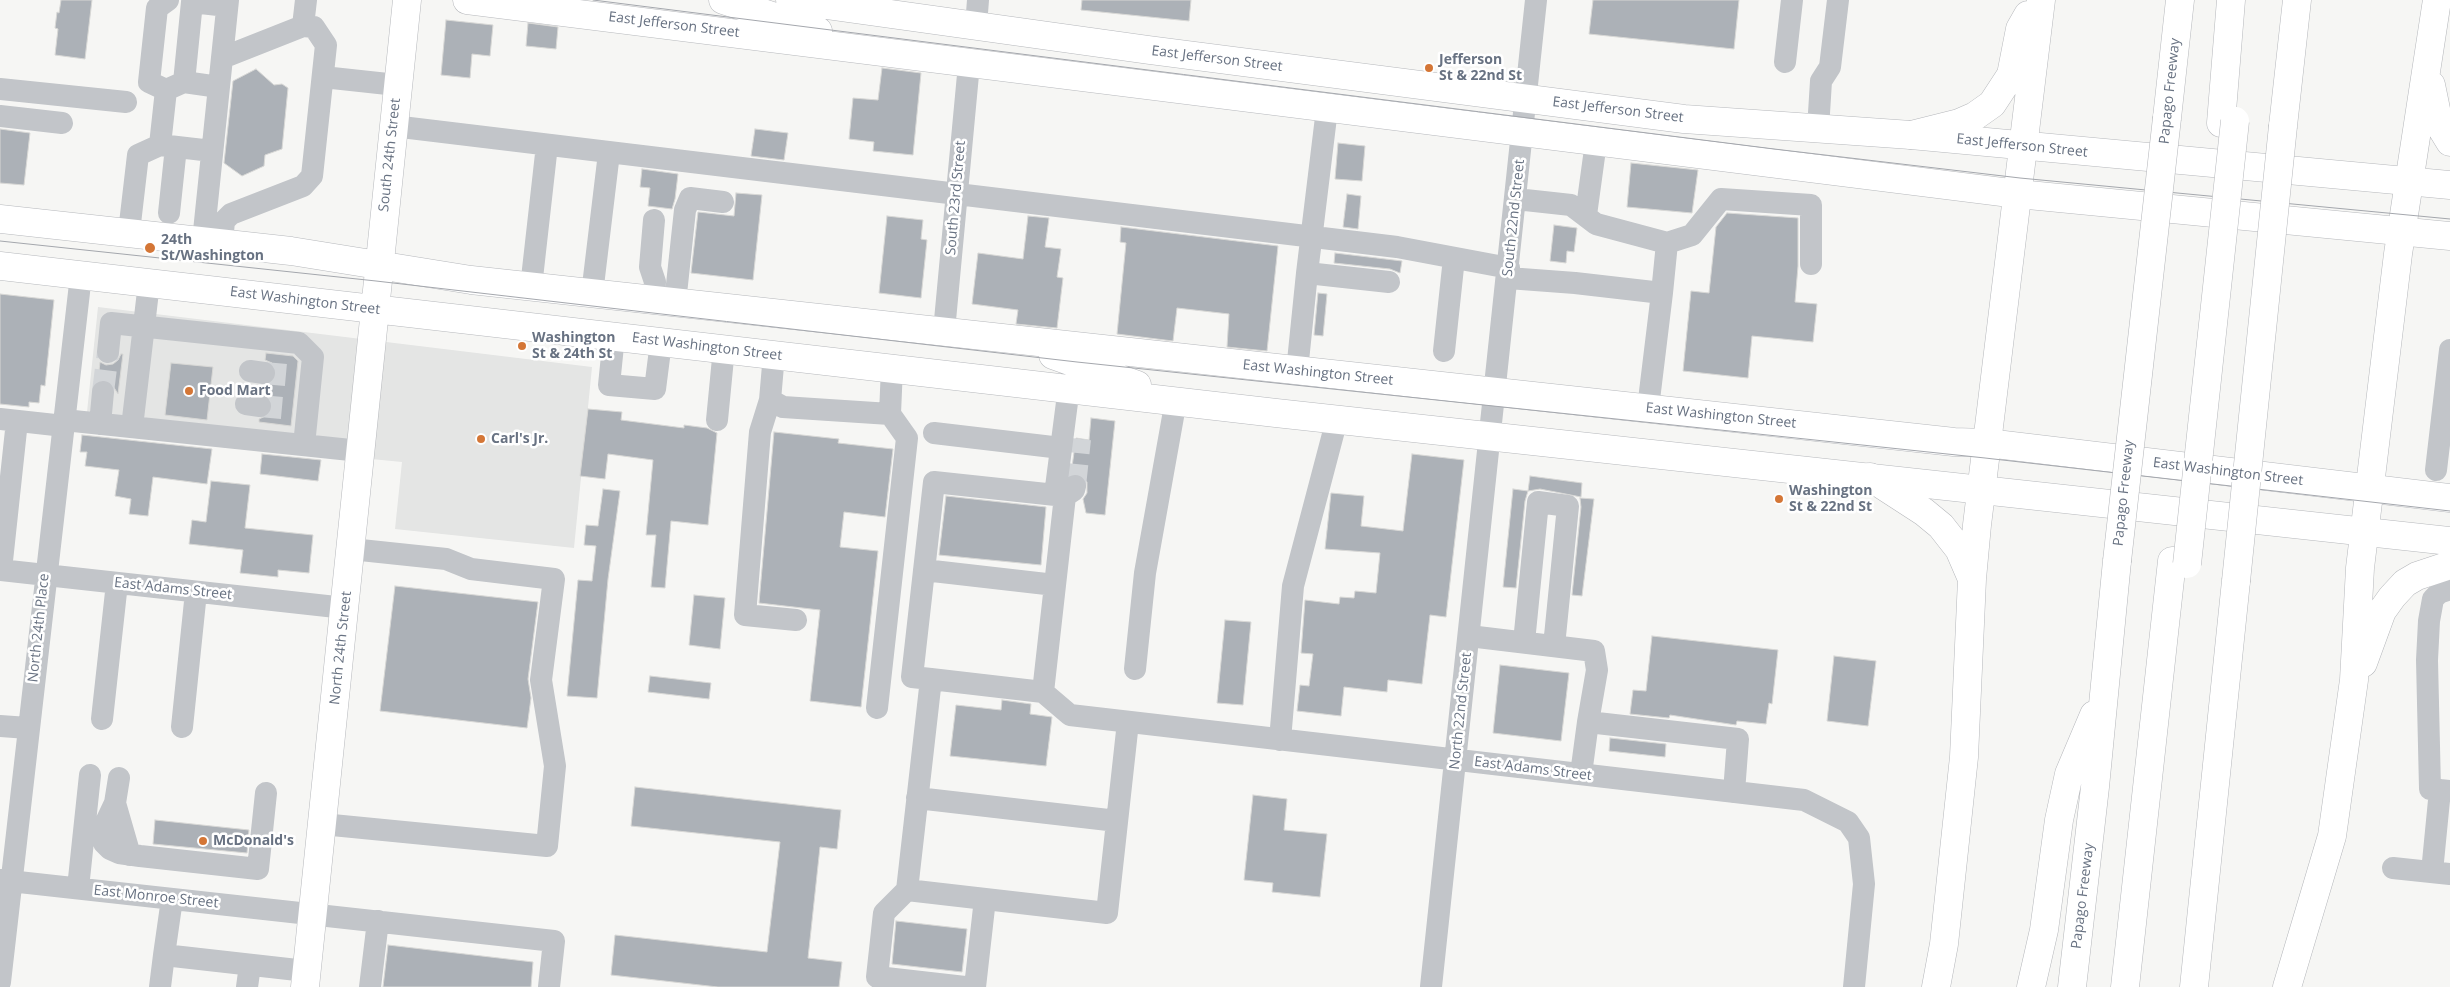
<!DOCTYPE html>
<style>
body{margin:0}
canvas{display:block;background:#f6f6f4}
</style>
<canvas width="2450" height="987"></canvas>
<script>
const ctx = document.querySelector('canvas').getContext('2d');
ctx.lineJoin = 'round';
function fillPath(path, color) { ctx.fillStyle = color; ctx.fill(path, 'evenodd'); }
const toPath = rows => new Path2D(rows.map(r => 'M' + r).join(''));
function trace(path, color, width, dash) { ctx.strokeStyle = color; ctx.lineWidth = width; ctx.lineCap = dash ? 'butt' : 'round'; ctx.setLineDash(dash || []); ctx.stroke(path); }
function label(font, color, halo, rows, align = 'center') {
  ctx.font = font + ' "Open Sans",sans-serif'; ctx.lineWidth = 5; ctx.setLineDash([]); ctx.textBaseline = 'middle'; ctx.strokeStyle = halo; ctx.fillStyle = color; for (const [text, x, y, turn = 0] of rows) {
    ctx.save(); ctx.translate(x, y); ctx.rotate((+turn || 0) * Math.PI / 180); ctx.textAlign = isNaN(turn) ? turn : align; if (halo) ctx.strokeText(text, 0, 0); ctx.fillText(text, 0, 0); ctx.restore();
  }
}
fillPath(toPath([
 [98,307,592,367,574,548,395,529,402,462,85,431]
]), '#e4e5e4');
const building = toPath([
 [61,0,92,0,85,59,55,55,58,29,55,28,57,12,59,13,61,0],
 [1082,0,1191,0,1189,21,1081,10,1082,0],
 [1593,0,1739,0,1734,49,1589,34,1593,0],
 [446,20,493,25,490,56,472,54,470,78,441,75,446,20],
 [528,23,558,27,556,49,526,46,528,23],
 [882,68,921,73,913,155,873,151,874,142,849,139,853,98,878,100,882,68],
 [256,69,274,85,282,84,288,88,282,149,265,155,264,166,242,176,224,163,233,81,256,69],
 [0,129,30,133,24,185,0,183,0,129],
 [755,129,788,133,784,160,751,156,755,129],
 [1338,143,1365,146,1362,181,1335,179,1338,143],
 [1631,163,1698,170,1692,213,1627,207,1631,163],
 [642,169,678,174,675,199,672,209,648,206,650,188,640,187,642,169],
 [736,193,762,195,753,280,691,273,698,212,734,216,736,193],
 [1347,194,1361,196,1358,229,1343,227,1347,194],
 [1727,213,1798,218,1798,266,1795,302,1817,304,1813,342,1752,336,1748,378,1683,371,1691,291,1709,293,1716,227,1727,213],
 [887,216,923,220,921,239,927,240,921,298,879,293,887,216],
 [1028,216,1049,218,1045,247,1061,249,1057,277,1063,278,1057,328,1016,324,1018,310,972,304,978,253,1023,259,1028,216],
 [1554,225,1577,228,1574,252,1567,251,1566,263,1550,261,1554,225],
 [1121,227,1278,246,1267,351,1227,347,1229,314,1177,308,1173,341,1117,334,1126,243,1120,242,1121,227],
 [1335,253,1402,261,1400,273,1390,269,1334,263,1335,253],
 [1318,293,1327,294,1323,336,1314,335,1318,293],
 [0,294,54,300,45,386,41,385,39,403,29,402,29,407,0,404,0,294],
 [266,353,293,356,298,361,291,426,259,422,259,419,270,414,273,407,268,396,262,393,263,386,274,381,277,374,272,363,265,360,266,353],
 [121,354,123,354,118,394,110,381,98,380,100,362,106,365,113,364,118,360,121,354],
 [171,363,213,367,207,420,165,415,171,363],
 [588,409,622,412,621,420,684,428,684,425,707,428,717,433,708,525,671,521,665,588,651,587,656,535,646,535,653,460,608,454,605,479,580,476,588,409],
 [1091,418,1115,421,1105,515,1086,513,1083,499,1087,493,1087,482,1079,473,1071,474,1076,438,1089,440,1091,418],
 [774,432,839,439,838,443,893,449,885,517,844,512,840,547,878,551,861,707,810,701,820,610,759,603,774,432],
 [82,435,212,449,207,484,153,477,148,516,129,514,131,499,115,496,119,470,85,466,87,452,80,452,82,435],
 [262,454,321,460,318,481,260,474,262,454],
 [1412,454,1464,460,1446,617,1430,615,1422,684,1388,680,1387,692,1344,687,1341,716,1297,711,1300,685,1309,686,1313,654,1301,653,1305,600,1339,604,1340,597,1354,598,1355,591,1376,593,1380,553,1325,549,1331,493,1364,496,1361,526,1403,531,1412,454],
 [1530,476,1582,483,1581,497,1540,489,1528,491,1530,476],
 [211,481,250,485,245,528,313,535,309,573,278,570,278,577,240,573,243,550,189,544,192,520,206,522,211,481],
 [603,489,620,491,608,579,597,698,567,696,578,580,592,581,596,546,584,545,586,525,598,526,603,489],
 [1513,489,1528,491,1525,501,1516,588,1503,587,1513,489],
 [946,496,1046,507,1041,565,939,555,946,496],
 [1580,498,1594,499,1582,596,1572,595,1581,507,1580,498],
 [395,586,538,602,528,679,531,698,527,728,380,711,395,586],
 [694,595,725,598,720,649,689,645,694,595],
 [1225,620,1251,622,1243,705,1217,703,1225,620],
 [1652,636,1778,650,1772,704,1769,703,1766,724,1737,721,1736,725,1670,715,1669,718,1630,714,1633,690,1646,691,1652,636],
 [1834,656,1876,661,1868,726,1827,721,1834,656],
 [1500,665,1569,673,1561,741,1493,733,1500,665],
 [650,676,711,683,709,699,648,692,650,676],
 [1002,700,1031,704,1030,714,1052,717,1046,766,950,756,956,705,1001,710,1002,700],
 [1610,738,1666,744,1665,757,1609,751,1610,738],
 [635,787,841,810,837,849,820,847,808,958,842,962,839,987,718,987,611,975,615,935,767,952,780,842,631,826,635,787],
 [1253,795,1287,799,1284,830,1327,834,1320,897,1272,892,1273,883,1244,880,1253,795],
 [155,820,249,830,247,853,153,844,155,820],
 [896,921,967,929,962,972,892,964,896,921],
 [388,945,533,962,531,987,383,987,388,945]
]);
fillPath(building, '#acb1b7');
trace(building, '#d8d8d6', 1);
trace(toPath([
 [264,373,297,376],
 [103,392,108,352],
 [260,406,293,409],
 [1075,486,1080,439]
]), '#d2d5d8', 22, [22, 11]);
const major = toPath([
 [467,0,2018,194,2450,236],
 [723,0,818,31],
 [790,0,1149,50,1684,119,1911,135,2450,185],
 [0,219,291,251,471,280,1954,442,1987,443,2450,498],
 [0,266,1276,413,2450,541],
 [1053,355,1137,385],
 [305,987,407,0]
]);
const highway = toPath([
 [2431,85,2439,124,2450,142],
 [2167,118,2180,0],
 [2221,123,2231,0],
 [2283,126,2297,0],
 [1911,135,1959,123,1975,116,1992,104,2011,75,2020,29,2028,15],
 [1870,477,1924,512,1941,526,1959,549,1972,579],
 [2363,663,2382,611,2392,597,2405,583,2417,576,2450,565],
 [1936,987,1944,944,1964,757,1972,579,1977,525,2041,0],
 [2031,987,2044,930,2059,820,2069,774,2094,715],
 [2072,987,2095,787,2117,561],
 [2125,987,2172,561],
 [2194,987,2236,581],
 [2287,987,2332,836,2354,680,2360,568,2398,254,2437,0]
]);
trace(major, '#b6b8bc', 29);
trace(highway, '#b5b7bb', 29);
trace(toPath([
 [168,0,157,8,149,82,166,90,184,82,219,87],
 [303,26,306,0],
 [976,26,978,0],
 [1785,62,1792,0],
 [323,77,397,85],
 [184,82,192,2,227,6],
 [0,89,126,102],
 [166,90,160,145,212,151],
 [0,116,62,123],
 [393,126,1397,247,1509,268],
 [1818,129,1821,81,1830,67,1838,0],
 [1516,199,1571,205,1596,224,1667,243,1662,293],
 [169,213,176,147],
 [1586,215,1596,142],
 [129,232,138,155,160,145],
 [203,241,228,0],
 [222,243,224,221,231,214,303,186,312,176,326,45,314,27,303,26,222,58],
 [1667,243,1692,235,1721,199,1811,205,1811,264],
 [1307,273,1327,109],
 [1508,278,1575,283,1662,293,1648,408],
 [531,287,547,145],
 [592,294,609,153],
 [653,301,655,282,650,267,654,220],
 [675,303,685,210,690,198,723,202],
 [944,331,969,64],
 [614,336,609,385,655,389,661,342],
 [1444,351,1454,258],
 [108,352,111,323,299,343,313,357,304,445],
 [774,354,770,400,783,407,890,414,892,367],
 [250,371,264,373],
 [1297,371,1307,273,1389,282],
 [770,400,760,432,745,615,796,620],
 [246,404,260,406],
 [0,419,64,426],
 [64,420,360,451],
 [717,420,724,348],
 [100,424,103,392],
 [132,427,149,283],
 [934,433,1061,448],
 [2436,470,2450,350],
 [1055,495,1069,387],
 [0,570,345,608],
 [1,570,17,421],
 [924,570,1055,585],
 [2450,589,2439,593,2433,599,2429,621,2427,660,2430,789,2450,791],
 [1469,636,1594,651,1597,670,1588,722],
 [1524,642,1538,502,1568,506,1554,646],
 [1135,669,1145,573,1176,400],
 [931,679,912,677,934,482,1065,496,1074,490,1075,486],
 [1043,692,1065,496],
 [877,708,907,438,890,414],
 [102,719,117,583],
 [1128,722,1107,913,907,890,931,679,1043,692,1070,715,1804,800,1848,822,1859,838,1864,884,1854,987],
 [0,726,28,728],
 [182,727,196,592],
 [1280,740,1293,586,1337,419],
 [1581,774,1588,722,1738,739,1734,792],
 [119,778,115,803,106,822,102,836,104,843,110,849,119,853,140,856,258,869,266,793],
 [917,798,1117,821],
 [115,803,130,855],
 [322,824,547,846,555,766,541,680,554,579,471,569,446,559,351,549],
 [2393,868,2450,874],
 [2432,872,2440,790],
 [0,880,554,941,549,987],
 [78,888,90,775],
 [907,890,884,913,877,977,965,987],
 [164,955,172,899],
 [0,982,81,275],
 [160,987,164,955,306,971],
 [247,987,250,965],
 [370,987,378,921],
 [975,987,985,899],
 [1431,987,1536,0]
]), '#c2c5c9', 22);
trace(major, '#fff', 28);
trace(highway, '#fff', 28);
trace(toPath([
 [593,0,1774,149,2020,178,2450,219],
 [0,241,376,281,1077,362,1985,458,2450,511]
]), '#a4a7ad', 1);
const highwayBridge = toPath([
 [2117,561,2167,118],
 [2187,564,2235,121],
 [2236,581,2283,126]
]);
trace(highwayBridge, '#b5b7bb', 29, []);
trace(highwayBridge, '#fff', 28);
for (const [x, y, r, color] of [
 [1429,68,5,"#d47636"],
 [150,248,6,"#d47636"],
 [522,346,5,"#d47636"],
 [189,391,5,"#d47636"],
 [481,439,5,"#d47636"],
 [1779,499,5,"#d47636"],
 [203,841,5,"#d47636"]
]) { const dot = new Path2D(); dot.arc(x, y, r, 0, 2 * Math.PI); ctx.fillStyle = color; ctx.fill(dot); trace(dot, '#fff', 2); }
label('14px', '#687282', '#fff', [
 ["East Jefferson Street",674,25,7],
 ["East Jefferson Street",1217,59,7],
 ["Papago Freeway",2170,91,-84],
 ["East Jefferson Street",1618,110,7],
 ["East Jefferson Street",2022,146,6],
 ["South 24th Street",390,155,-84],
 ["South 23rd Street",956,198,-85],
 ["South 22nd Street",1514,218,-84],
 ["East Washington Street",305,301,7],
 ["East Washington Street",707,347,7],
 ["East Washington Street",1318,373,6],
 ["East Washington Street",1721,416,6],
 ["East Washington Street",2228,472,7],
 ["Papago Freeway",2124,493,-84],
 ["East Adams Street",173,589,6],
 ["North 24th Place",39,628,-84],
 ["North 24th Street",341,648,-84],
 ["North 22nd Street",1461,711,-84],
 ["East Adams Street",1533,769,7],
 ["Papago Freeway",2083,896,-83],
 ["East Monroe Street",156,897,6]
]);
label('bold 14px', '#687282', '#fff', [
 ["Jefferson",1439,60],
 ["St & 22nd St",1439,76],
 ["24th",161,240],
 ["St/Washington",161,256],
 ["Washington",532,338],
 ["St & 24th St",532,354],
 ["Food Mart",199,391],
 ["Carl's Jr.",491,439],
 ["Washington",1789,491],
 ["St & 22nd St",1789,507],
 ["McDonald's",213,841]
], 'left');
</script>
